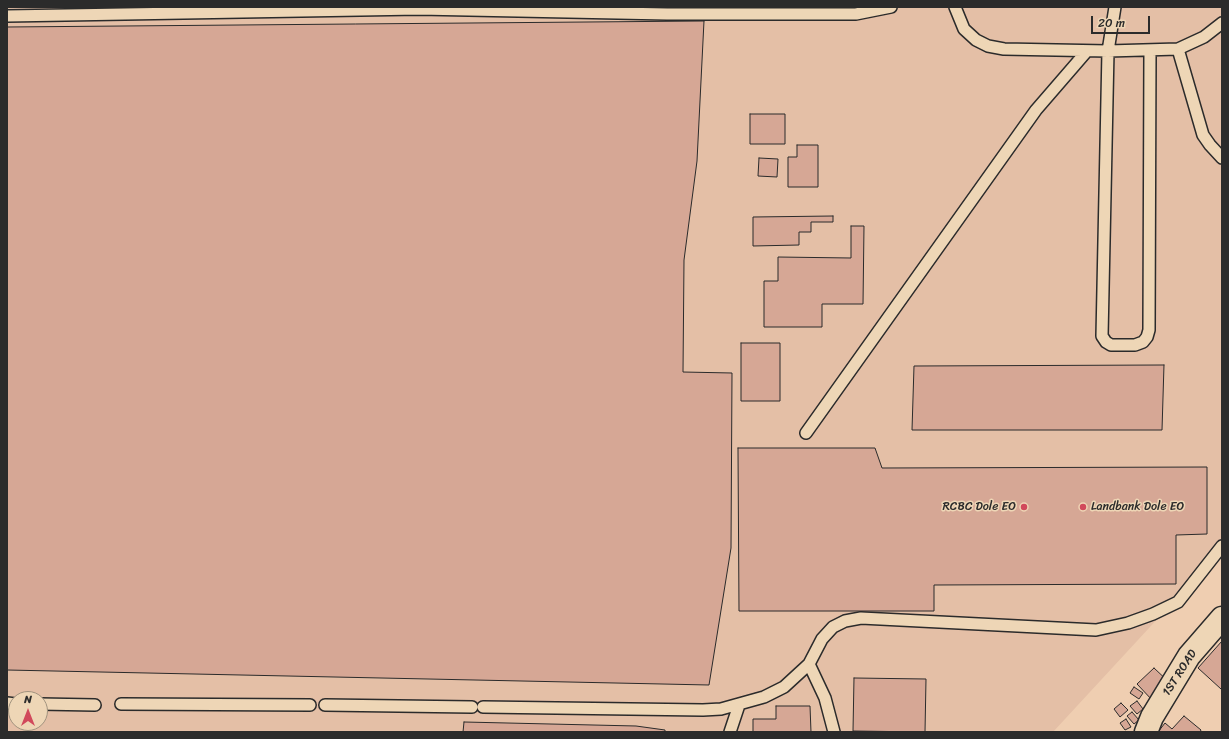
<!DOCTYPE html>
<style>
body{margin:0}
#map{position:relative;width:1229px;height:739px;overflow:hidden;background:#efceb1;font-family:Sriracha,sans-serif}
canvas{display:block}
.frame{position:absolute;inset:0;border:8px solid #2b2b2b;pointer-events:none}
.north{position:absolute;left:8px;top:691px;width:40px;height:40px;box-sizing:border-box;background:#eed6b6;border:1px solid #a0927e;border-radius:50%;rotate:0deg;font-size:11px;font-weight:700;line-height:16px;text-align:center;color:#2b2b2b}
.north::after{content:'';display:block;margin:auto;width:14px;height:18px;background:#d1495b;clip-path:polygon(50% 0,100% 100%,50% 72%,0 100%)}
.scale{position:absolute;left:1091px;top:16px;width:59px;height:18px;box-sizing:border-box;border:2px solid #2b2b2b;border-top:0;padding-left:5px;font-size:12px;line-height:14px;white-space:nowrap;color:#2b2b2b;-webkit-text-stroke:3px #eed6b6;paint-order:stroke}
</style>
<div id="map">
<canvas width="1229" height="739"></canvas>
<div class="frame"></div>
<div class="north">N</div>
<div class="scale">20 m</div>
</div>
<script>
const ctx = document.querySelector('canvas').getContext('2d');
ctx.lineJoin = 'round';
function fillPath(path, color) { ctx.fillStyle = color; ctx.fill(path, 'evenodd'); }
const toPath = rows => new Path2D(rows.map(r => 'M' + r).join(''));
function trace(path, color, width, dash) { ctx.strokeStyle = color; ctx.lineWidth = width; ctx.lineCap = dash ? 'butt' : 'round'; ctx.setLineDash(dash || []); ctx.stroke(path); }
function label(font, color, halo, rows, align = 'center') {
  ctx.font = font + ' Sriracha,sans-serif'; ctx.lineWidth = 3; ctx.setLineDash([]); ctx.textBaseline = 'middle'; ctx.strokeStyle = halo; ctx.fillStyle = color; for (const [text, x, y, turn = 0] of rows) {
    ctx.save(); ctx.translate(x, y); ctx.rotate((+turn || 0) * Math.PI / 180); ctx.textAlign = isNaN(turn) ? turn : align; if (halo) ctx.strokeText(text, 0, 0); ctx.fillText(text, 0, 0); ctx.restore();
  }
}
fillPath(toPath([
 [7,7,1222,7,1222,549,1053,732,7,732],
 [16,699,40,699,40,723,16,723]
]), '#e4bfa6');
const building = toPath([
 [704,21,697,161,684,260,683,372,732,373,731,548,709,685,7,670,7,27,704,21],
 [750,114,785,114,785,144,750,144,750,114],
 [797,145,818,145,818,187,788,187,788,157,797,157,797,145],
 [759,158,778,159,777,177,758,176,759,158],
 [833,216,833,222,811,222,811,232,799,232,799,245,753,246,753,217,833,216],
 [851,226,864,226,863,304,822,304,822,327,764,327,764,281,778,281,778,257,851,258,851,226],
 [741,343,780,343,780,401,741,401,741,343],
 [1164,365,1162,430,912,430,914,366,1164,365],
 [738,448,875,448,882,468,1207,467,1207,534,1176,535,1176,584,934,585,934,611,739,611,738,448],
 [1222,641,1222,688,1221,689,1198,668,1222,641],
 [1154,668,1171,684,1153,701,1137,684,1154,668],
 [854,678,926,679,925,732,853,731,854,678],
 [1134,687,1143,693,1139,699,1130,693,1134,687],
 [1137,701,1143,709,1137,714,1130,706,1137,701],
 [1121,703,1128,710,1120,717,1114,709,1121,703],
 [776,706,810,706,811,732,753,732,753,719,776,719,776,706],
 [1132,712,1139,720,1134,724,1127,716,1132,712],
 [1184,716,1201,730,1200,732,1158,732,1165,723,1172,729,1184,716],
 [1126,719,1131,727,1125,730,1120,723,1126,719],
 [464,722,636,726,665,730,665,732,463,732,464,722]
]);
fillPath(building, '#d6a795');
trace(building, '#2b2b2b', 1);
const lane = toPath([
 [955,7,964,29,976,40,988,46,1004,49,1108,51,1178,49,1204,37,1222,23],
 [1115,7,1108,51,1102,336,1106,342,1111,345,1135,345,1143,342,1147,337,1149,330,1150,50],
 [7,16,419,9,667,14,856,14,891,7],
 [1178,49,1203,135,1210,145,1222,158],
 [806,433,1036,110,1087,51],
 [809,664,825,698,834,732],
 [7,703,16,704],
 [40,704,95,705],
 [121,704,310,705],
 [325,705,472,707],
 [483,707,703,710,721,709,764,697,784,687,809,664,822,639,833,627,845,621,861,618,1096,630,1128,623,1153,614,1178,602,1222,546],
 [730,732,739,705]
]);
const street = toPath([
 [1146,732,1152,717,1189,656,1222,618]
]);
trace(lane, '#2b2b2b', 14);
trace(street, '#2b2b2b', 25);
trace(lane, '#eed6b6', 11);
trace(street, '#eed6b6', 22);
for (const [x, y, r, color] of [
 [1024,507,4,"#d1495b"],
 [1083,507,4,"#d1495b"]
]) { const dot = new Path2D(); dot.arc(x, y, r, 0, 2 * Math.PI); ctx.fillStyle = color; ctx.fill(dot); trace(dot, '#eed6b6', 1.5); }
label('12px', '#2b2b2b', '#eed6b6', [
 ["RCBC Dole EO",1016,507],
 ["Landbank Dole EO",1091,507,"left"]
], 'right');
label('12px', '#2b2b2b', '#eed6b6', [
 ["1ST ROAD",1180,673,-57]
]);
</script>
